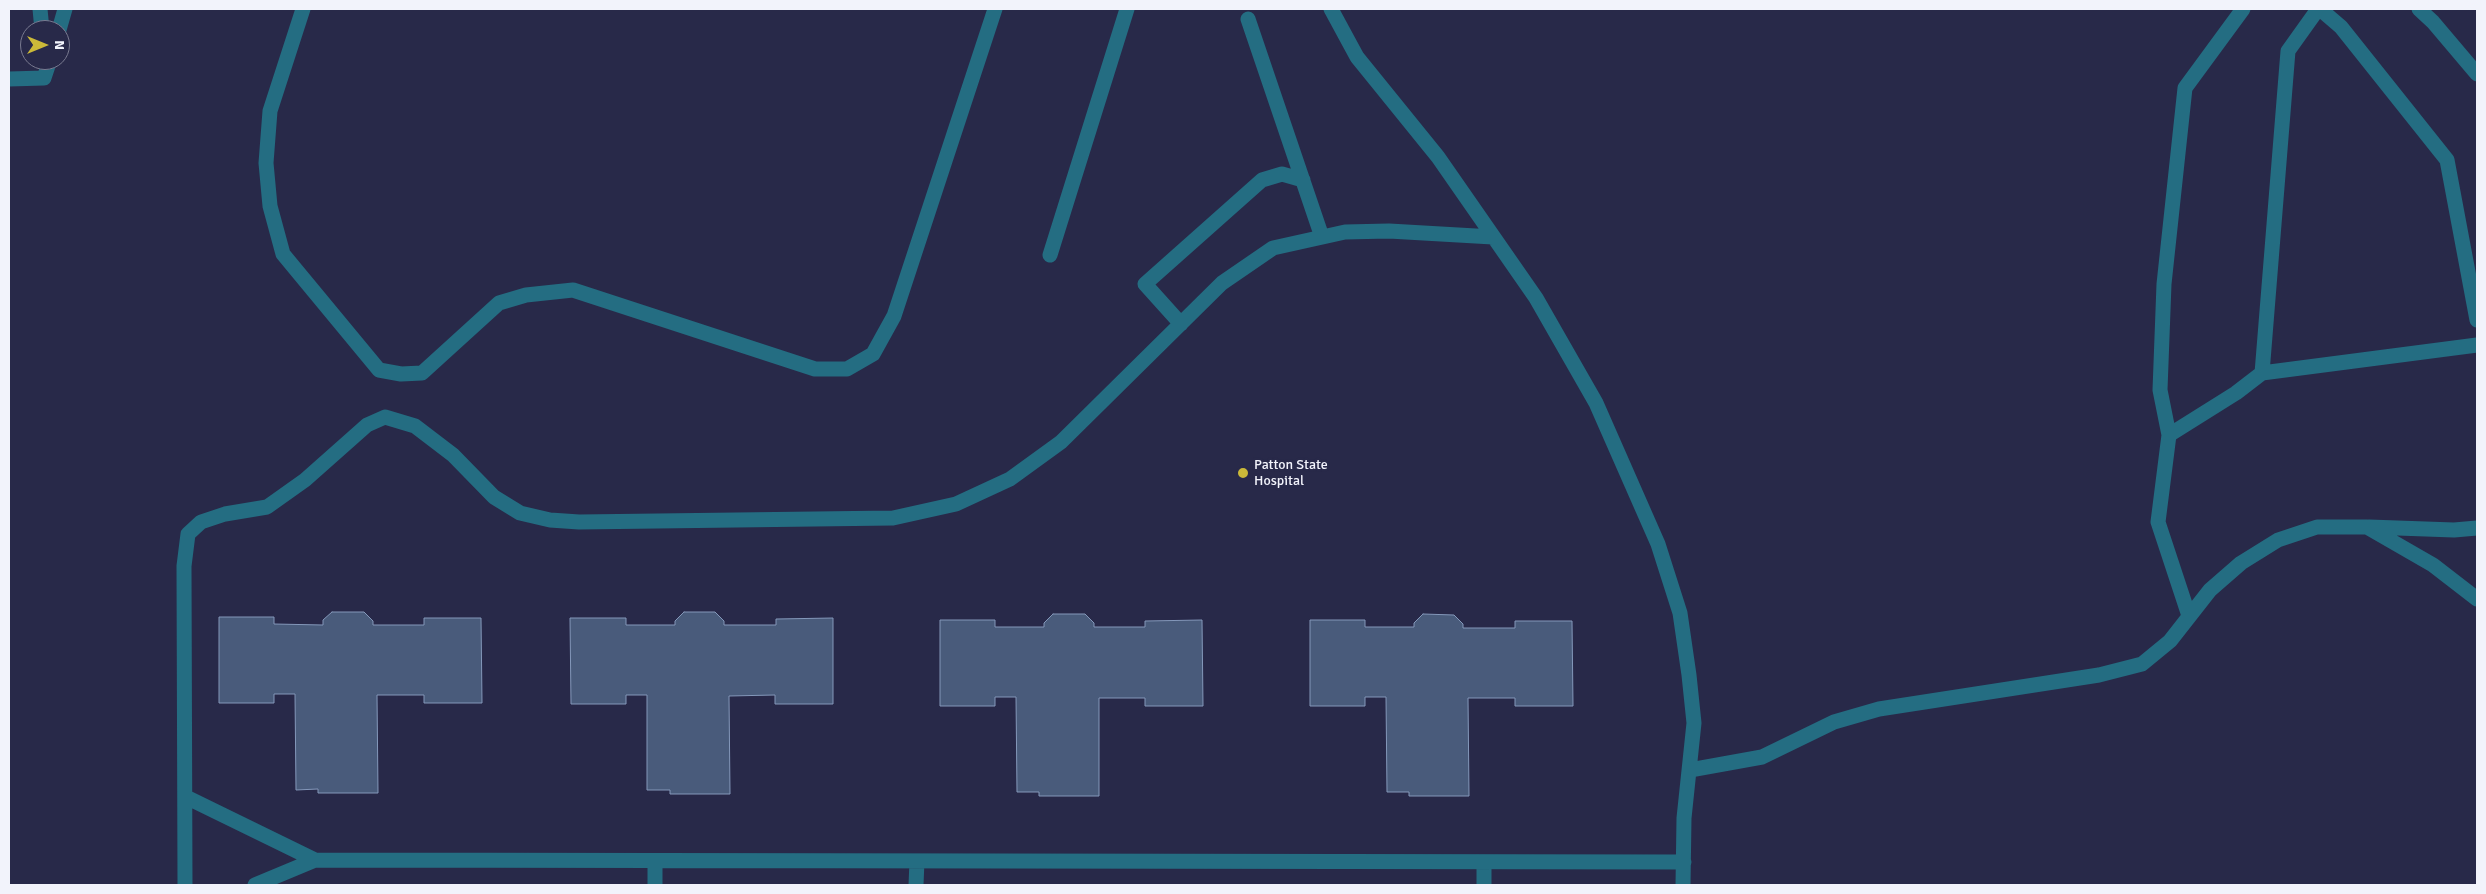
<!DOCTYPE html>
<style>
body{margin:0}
#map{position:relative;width:2486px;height:894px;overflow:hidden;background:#282949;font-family:Signika,sans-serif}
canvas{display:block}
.frame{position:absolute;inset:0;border:10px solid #f2f3fb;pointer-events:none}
.north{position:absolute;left:20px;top:20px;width:50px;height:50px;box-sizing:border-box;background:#282949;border:1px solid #797a90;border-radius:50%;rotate:90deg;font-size:14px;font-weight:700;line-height:20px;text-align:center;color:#f2f3fb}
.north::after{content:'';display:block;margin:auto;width:18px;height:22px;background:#cbb939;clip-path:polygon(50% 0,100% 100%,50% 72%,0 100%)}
</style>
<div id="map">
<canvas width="2486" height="894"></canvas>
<div class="frame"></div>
<div class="north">N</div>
</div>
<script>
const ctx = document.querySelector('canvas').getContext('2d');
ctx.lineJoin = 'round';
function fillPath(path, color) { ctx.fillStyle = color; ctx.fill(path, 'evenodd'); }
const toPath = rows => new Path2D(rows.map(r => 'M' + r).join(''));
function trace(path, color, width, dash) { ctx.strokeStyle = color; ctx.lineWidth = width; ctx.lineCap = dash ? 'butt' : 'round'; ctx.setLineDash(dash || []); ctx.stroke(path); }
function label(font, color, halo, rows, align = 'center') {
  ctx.font = font + ' Signika,sans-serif'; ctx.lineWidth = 5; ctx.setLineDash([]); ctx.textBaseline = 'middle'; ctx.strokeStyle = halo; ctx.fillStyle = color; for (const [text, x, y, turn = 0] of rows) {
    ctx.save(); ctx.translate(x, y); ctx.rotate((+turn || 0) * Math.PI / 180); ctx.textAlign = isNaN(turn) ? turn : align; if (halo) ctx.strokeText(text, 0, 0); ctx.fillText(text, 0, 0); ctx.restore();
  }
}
const building = toPath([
 [332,612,364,612,373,621,373,625,424,625,424,618,481,618,482,703,424,703,424,695,377,695,378,793,318,793,318,789,296,790,295,694,274,694,274,703,219,703,219,617,274,617,274,624,323,625,323,620,332,612],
 [684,612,715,612,724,621,724,625,776,625,776,619,833,618,833,704,775,704,775,695,729,696,730,794,670,794,670,790,647,790,647,695,626,695,626,704,571,704,570,618,626,618,626,625,675,625,675,621,684,612],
 [1053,614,1085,614,1094,623,1094,627,1145,627,1145,621,1202,620,1203,706,1145,706,1145,698,1099,698,1099,796,1039,796,1039,792,1017,792,1016,697,995,697,995,706,940,706,940,620,995,620,995,627,1044,627,1044,623,1053,614],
 [1423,614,1454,615,1463,624,1463,628,1515,628,1515,621,1572,621,1573,706,1515,706,1515,698,1468,698,1469,796,1409,796,1409,792,1387,792,1386,697,1365,697,1365,706,1310,706,1310,620,1365,620,1365,627,1414,627,1414,623,1423,614]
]);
fillPath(building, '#495b7b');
trace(building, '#8498ba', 1);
trace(toPath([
 [40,9,42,30],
 [303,9,270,111,266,163,270,206,283,254,379,370,401,374,422,373,499,303,526,295,573,290,815,369,847,369,873,354,894,316,995,9],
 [1331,9,1357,57,1438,157,1536,298,1596,403,1658,544,1680,613,1689,675,1694,723,1684,818,1683,885],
 [2320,9,2341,27,2447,160,2477,320],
 [2419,9,2433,22,2477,74],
 [1248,19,1322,237],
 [59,30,65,9],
 [44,78,50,60],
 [9,79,44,78],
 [1050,255,1127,9],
 [1181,324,1145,284,1262,180,1282,174,1303,180],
 [2262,373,2288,51,2318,9],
 [2169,435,2160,390,2164,284,2185,88,2243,9],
 [2369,527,2454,530,2477,528],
 [2189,616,2158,522,2169,435,2236,393,2262,373,2477,345],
 [1690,770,1762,757,1834,722,1879,709,2099,675,2142,664,2170,641,2210,590,2241,563,2278,540,2317,527,2367,527,2433,565,2477,599],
 [186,797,315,860],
 [1484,862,1484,885],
 [185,885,184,566,188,534,201,522,225,514,267,507,305,480,367,425,385,417,415,426,453,455,494,497,520,513,550,520,579,522,893,518,956,504,1010,479,1061,442,1222,283,1273,248,1345,232,1389,231,1493,237],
 [255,885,315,860,1684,862],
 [655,885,655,861],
 [916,885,917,861]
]), '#246d82', 15);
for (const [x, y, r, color] of [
 [1243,473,6,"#cbb939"]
]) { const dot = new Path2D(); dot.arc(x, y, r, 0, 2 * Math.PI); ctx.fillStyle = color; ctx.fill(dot); trace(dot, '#282949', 2); }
label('14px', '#f2f3fb', '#282949', [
 ["Patton State",1254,465],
 ["Hospital",1254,481]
], 'left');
</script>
